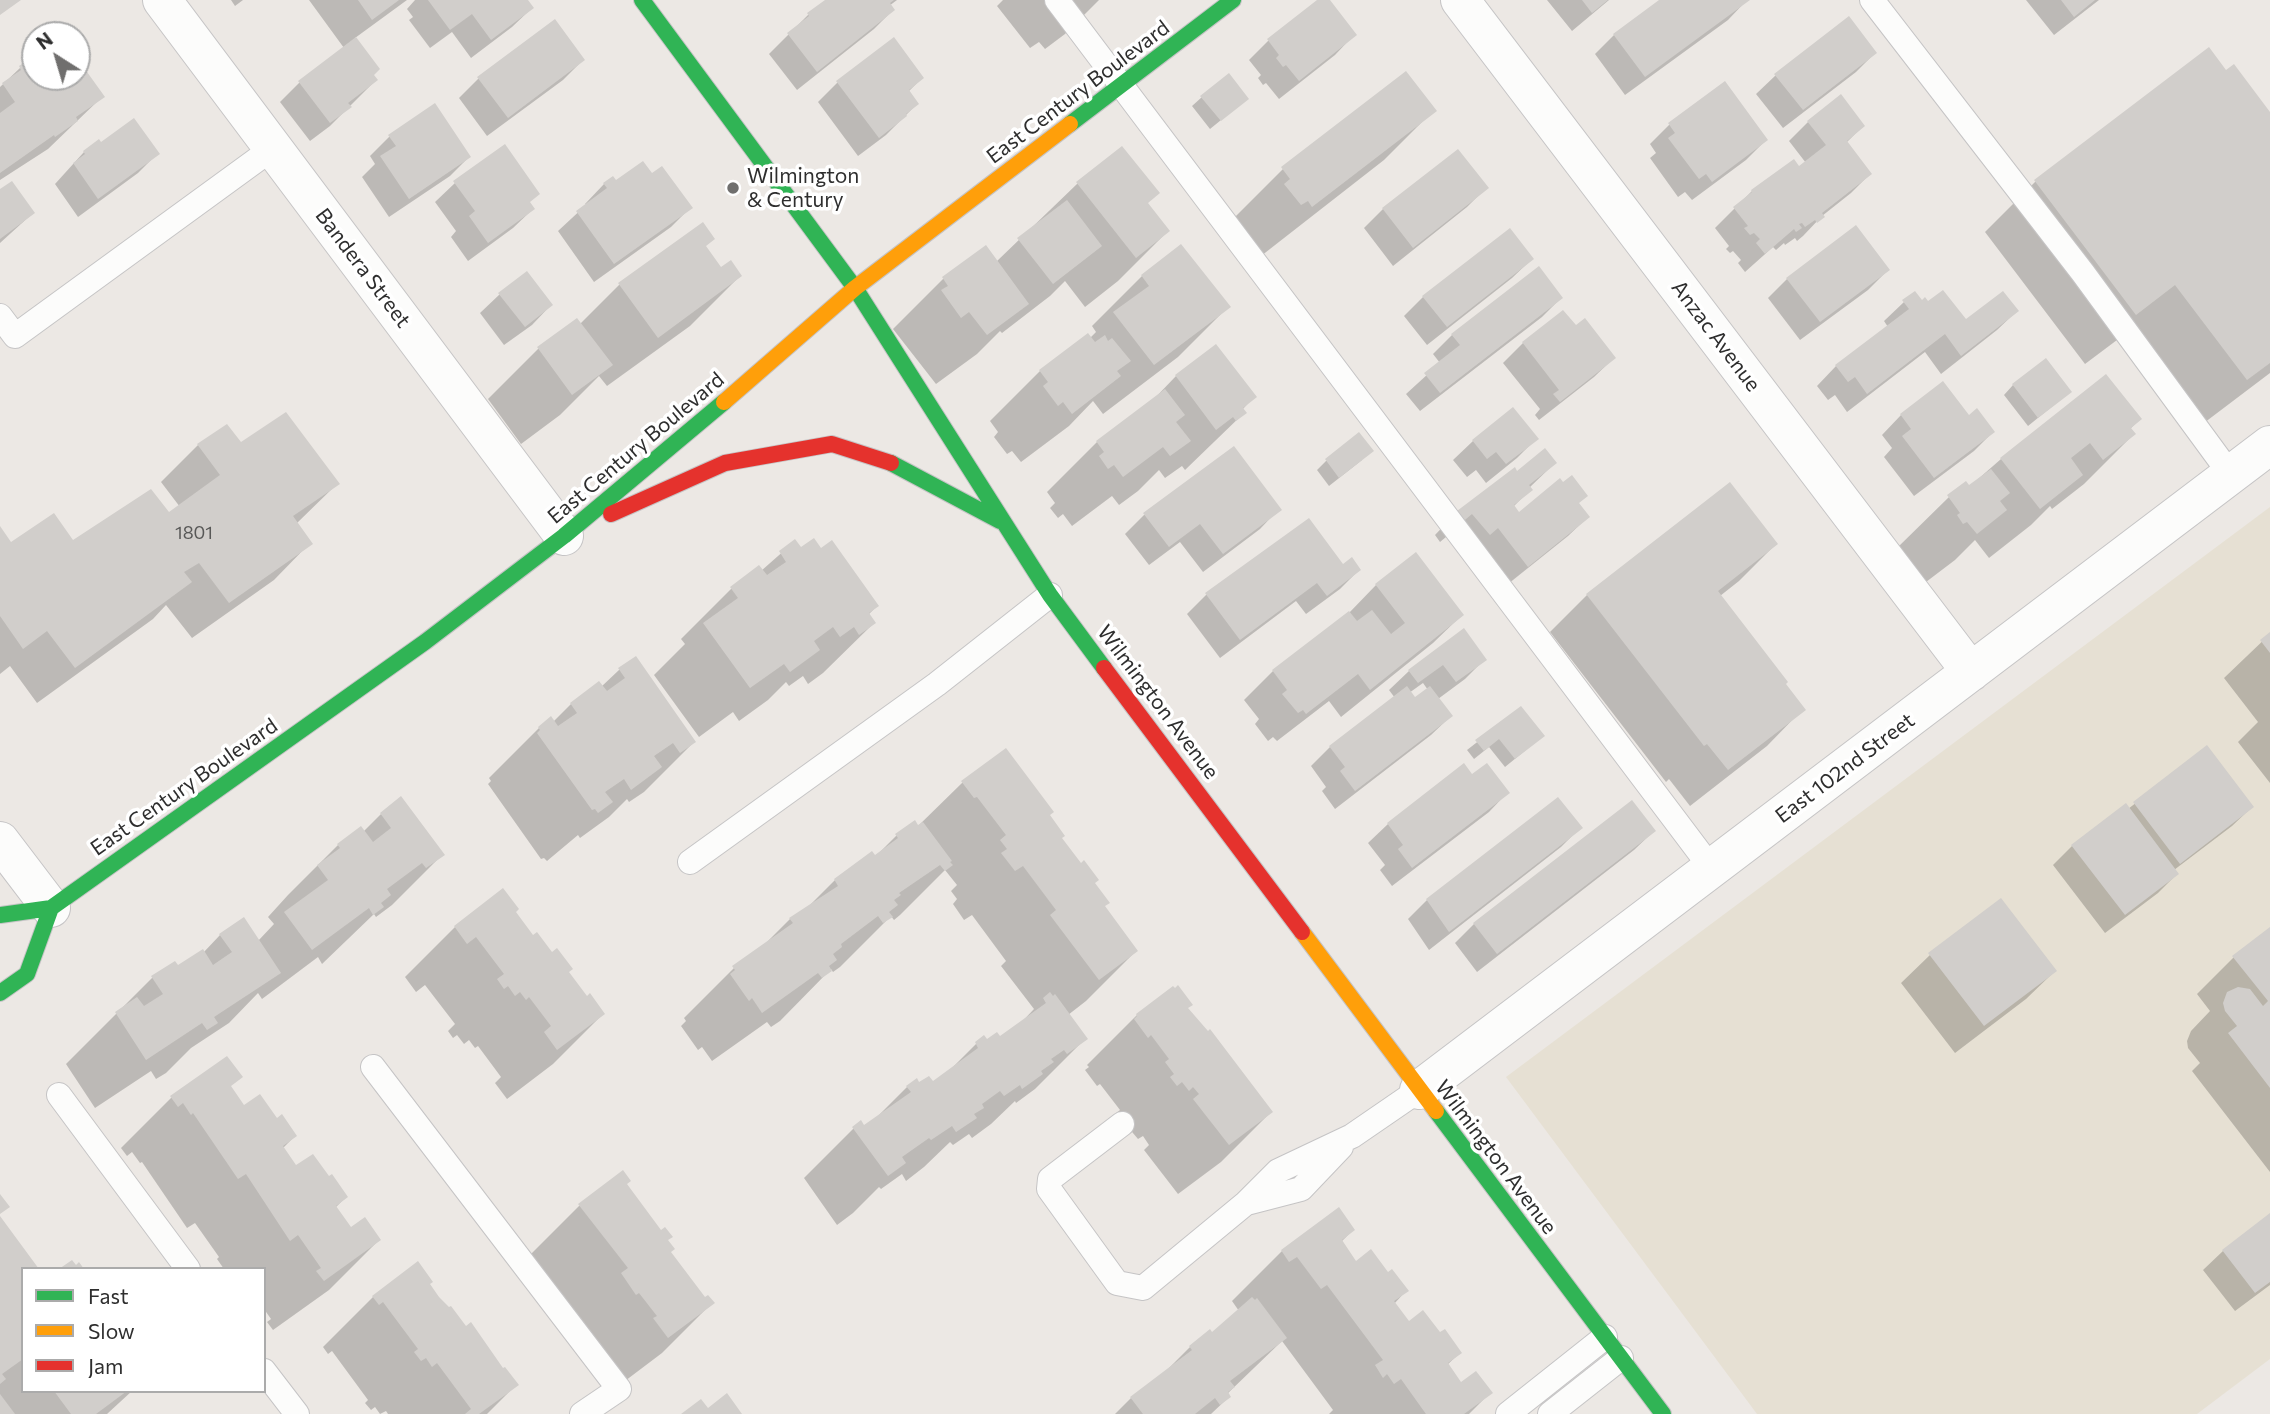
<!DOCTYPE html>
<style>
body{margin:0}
#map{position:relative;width:2270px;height:1414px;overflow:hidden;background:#ece8e4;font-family:Commissioner,sans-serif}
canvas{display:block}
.legend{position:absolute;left:21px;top:1267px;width:245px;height:126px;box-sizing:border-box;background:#fff;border:2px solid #ababab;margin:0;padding:9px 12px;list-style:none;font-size:21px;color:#2e2e2e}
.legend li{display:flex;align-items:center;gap:14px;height:35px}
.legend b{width:35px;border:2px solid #ababab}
.north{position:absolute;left:21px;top:21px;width:70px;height:70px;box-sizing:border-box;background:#fff;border:2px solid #ababab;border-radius:50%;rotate:323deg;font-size:19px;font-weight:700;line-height:28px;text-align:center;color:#2e2e2e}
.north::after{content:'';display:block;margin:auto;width:24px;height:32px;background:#706f6e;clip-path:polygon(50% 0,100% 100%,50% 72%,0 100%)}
</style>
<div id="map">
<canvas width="2270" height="1414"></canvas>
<ul class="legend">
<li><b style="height:9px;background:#30b455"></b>Fast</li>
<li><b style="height:9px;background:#ff9f0a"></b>Slow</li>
<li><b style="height:9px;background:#e5322d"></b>Jam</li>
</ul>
<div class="north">N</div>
</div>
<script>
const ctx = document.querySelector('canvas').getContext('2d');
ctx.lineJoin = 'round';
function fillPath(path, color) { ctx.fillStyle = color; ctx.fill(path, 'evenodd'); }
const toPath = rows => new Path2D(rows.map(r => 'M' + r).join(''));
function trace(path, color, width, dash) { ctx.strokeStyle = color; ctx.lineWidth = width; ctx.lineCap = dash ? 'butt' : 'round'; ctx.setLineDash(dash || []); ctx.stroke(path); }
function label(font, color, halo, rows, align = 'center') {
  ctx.font = font + ' Commissioner,sans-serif'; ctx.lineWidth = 7; ctx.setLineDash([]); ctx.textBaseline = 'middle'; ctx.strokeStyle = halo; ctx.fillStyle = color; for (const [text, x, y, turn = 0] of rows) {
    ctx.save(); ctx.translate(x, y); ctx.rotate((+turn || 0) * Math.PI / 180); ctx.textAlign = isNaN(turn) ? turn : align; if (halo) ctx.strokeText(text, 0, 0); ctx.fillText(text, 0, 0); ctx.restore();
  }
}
fillPath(toPath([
 [2270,507,2270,1359,2197,1414,1757,1414,1506,1077]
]), '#e6e0d3');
fillPath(toPath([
 [231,0,243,0,235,6],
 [309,0,407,0,355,38,376,80,330,126,310,141,280,102,299,83,344,48],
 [415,0,526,0,532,8,512,27,471,58,452,32,430,48,409,20,413,17,407,9],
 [828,0,897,0,889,6,893,10,874,29,797,90,769,54,808,15],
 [1003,0,1099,0,1065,34,1045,49,1039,42,1030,48,997,6],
 [1320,0,1327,0,1354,35,1335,55,1279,99,1266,83,1263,85,1258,78,1261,75,1249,60,1268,41],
 [1547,0,1609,0,1572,31],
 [1662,0,1747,0,1728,20,1625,95,1595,54,1614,35],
 [2026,0,2099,0,2054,35],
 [554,22,583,60,563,80,487,136,459,98,478,79],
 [893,40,922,78,908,92,917,104,886,135,858,156,818,102,837,83],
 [2209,50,2225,72,2270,115,2270,373,2196,429,2125,334,2085,364,1985,232,2035,182],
 [1875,53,1856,72,1783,128,1756,94,1776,75],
 [35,57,35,77,77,77,77,61,102,97,48,149,0,180,0,87,20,68],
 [1724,84,1766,140,1746,160,1692,200,1685,192,1678,197,1650,158,1656,153,1650,144,1669,125],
 [1202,97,1247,99,1210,129,1192,106],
 [435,106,469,157,450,176,389,217,362,177,375,164,370,156,389,137],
 [1434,110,1384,160,1261,256,1233,219,1283,169],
 [1808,122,1863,126,1846,143,1870,174,1851,193,1822,216,1803,236,1797,241,1795,238,1785,245,1784,243,1776,250,1773,247,1745,272,1738,263,1741,260,1733,251,1730,253,1726,249,1729,246,1715,228,1752,191,1806,163,1789,141],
 [1122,148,1147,204,1168,231,1118,281,1085,307,1065,281,1050,296,1002,333,1000,331,977,354,936,384,893,329,943,279,996,262,1077,184],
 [84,152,157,154,138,173,78,217,55,184],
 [651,175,690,208,671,227,594,282,558,231,586,205,585,204,604,184],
 [455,183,529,203,533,209,513,228,468,261,451,237,456,231,435,202],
 [1486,188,1467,207,1393,266,1364,228,1383,209],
 [0,191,33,213,0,243],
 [1181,246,1228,307,1178,357,1103,414,1093,401,1069,426,1021,462,1012,451,1007,454,994,437,998,432,990,421,1040,371,1090,338,1096,332,1092,326,1142,276],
 [704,247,720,269,740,276,690,326,607,386,599,376,560,415,521,444,488,399,538,349,577,320,580,324,619,285],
 [1532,259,1512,278,1427,345,1404,316,1423,297],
 [1888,270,1868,290,1800,340,1768,298,1787,279],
 [500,294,551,305,532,325,504,345,480,313],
 [1561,298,1542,317,1420,411,1406,394,1440,363,1433,354,1452,335],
 [1904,302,1966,321,2017,311,1997,330,1941,374,1925,352,1847,412,1835,395,1828,400,1817,386,1836,366,1888,327,1884,321],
 [1563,312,1576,328,1614,358,1594,377,1539,420,1535,415,1540,409,1503,363,1523,343],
 [1176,376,1254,397,1242,410,1244,413,1185,470,1182,466,1165,478,1159,470,1138,491,1119,505,1112,496,1072,526,1063,514,1058,518,1050,508,1055,503,1047,492,1097,442,1152,401],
 [2013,385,2070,392,2028,426,2004,395],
 [1513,409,1536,439,1517,458,1486,483,1476,470,1467,477,1453,460,1473,441],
 [1901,415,1968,417,1993,432,1974,451,1914,496,1884,457,1892,448,1882,435],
 [2140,419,2130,429,2134,434,2084,484,2052,509,2050,506,2031,525,1989,558,1975,540,1955,560,1926,582,1898,547,1949,497,1969,487,2001,459],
 [198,445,240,445,337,484,296,524,310,543,274,580,192,638,166,605,153,619,37,703,10,666,0,674,0,529,11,544,72,542,169,514,180,507,161,482],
 [1362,460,1329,486,1317,470,1326,461],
 [1555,463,1529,488,1530,490,1513,507,1519,514,1577,504,1588,517,1568,536,1508,584,1452,532,1440,542,1435,535,1454,515,1517,473],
 [1730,484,1776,544,1739,581,1720,596,1803,709,1767,746,1690,806,1669,779,1666,782,1550,632,1587,595],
 [1279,509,1260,529,1203,572,1180,542,1149,565,1125,534,1144,515],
 [1309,520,1343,566,1359,570,1340,589,1306,614,1296,601,1220,658,1187,614,1206,595],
 [795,541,801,550,877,606,868,615,874,623,823,673,808,684,803,676,789,686,786,682,768,700,739,721,733,712,699,737,654,675,685,644,681,639,731,589,761,571],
 [1376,585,1462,615,1433,643,1341,717,1329,701,1277,741,1273,737,1268,741,1255,724,1259,719,1244,700,1273,671,1348,614],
 [1464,631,1484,660,1465,679,1438,699,1451,716,1431,735,1335,809,1322,791,1326,787,1311,766,1330,747,1395,698,1389,690,1409,671],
 [1423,683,1428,690,1415,700,1409,693],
 [2270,634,2270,783,2238,742,2258,722,2224,678],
 [635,658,694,742,644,792,629,802,627,799,609,817,580,838,578,835,547,861,544,858,541,859,488,784,491,781,489,778,539,728,553,722,571,704,599,684,601,687,619,670],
 [1521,708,1543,736,1505,767,1489,747,1474,759,1467,750],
 [2207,748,2252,807,2232,826,2174,870,2177,874,2158,893,2105,933,2053,865,2072,846,2128,809],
 [1006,750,1048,815,1060,838,1093,884,1103,907,1136,951,1086,1001,1068,1015,1085,1039,1035,1089,1016,1103,1015,1101,991,1124,972,1138,969,1134,953,1145,950,1142,924,1167,906,1181,902,1174,881,1189,879,1187,853,1213,837,1225,804,1178,854,1128,864,1127,877,1117,907,1087,932,1083,946,1074,976,1044,1000,1039,1017,1027,1034,1009,1001,966,1006,961,972,915,964,920,953,904,957,899,951,891,957,885,945,870,900,915,894,920,891,916,840,967,833,972,831,969,780,1021,771,1027,767,1022,712,1061,702,1047,698,1050,681,1026,686,1021,684,1018,734,968,762,947,790,919,809,906,835,880,875,857,897,835,917,827,962,783],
 [1464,766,1472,776,1508,792,1489,812,1392,886,1380,870,1385,865,1368,843,1388,824],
 [381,814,442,855,392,905,376,917,374,914,322,964,318,957,262,999,258,993,229,1023,191,1048,166,1073,156,1079,151,1071,95,1108,66,1064,152,978,175,963,178,968,203,953,220,935,258,941,274,924,268,917,288,895,338,845,363,832],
 [1580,828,1561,847,1429,950,1408,919,1427,900],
 [1654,831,1634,850,1477,972,1455,943,1474,924],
 [503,891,514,912,533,937,567,973,586,998,603,1014,553,1064,507,1099,495,1083,501,1077,478,1046,475,1048,469,1040,464,1044,457,1035,453,1038,448,1031,455,1024,425,985,416,992,405,977,455,927],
 [2270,929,2270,1172,2192,1071,2200,1063,2188,1048,2187,1041,2191,1031,2210,1011,2197,994,2234,957],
 [1930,955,2055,971,2026,999,1955,1053,1901,983],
 [1186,1009,1271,1112,1221,1162,1178,1194,1144,1150,1149,1145,1143,1136,1138,1139,1116,1113,1120,1110,1100,1084,1097,1086,1085,1070,1089,1067,1087,1065,1137,1015],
 [226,1058,230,1087,244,1107,277,1120,295,1136,282,1149,296,1168,346,1197,335,1208,350,1229,379,1240,329,1290,273,1330,267,1322,271,1319,264,1309,264,1269,224,1269,217,1259,219,1257,195,1223,187,1228,142,1162,140,1163,132,1152,127,1156,121,1148,171,1098],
 [623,1172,625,1184,667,1240,669,1252,705,1299,712,1303,662,1353,617,1387,529,1256,579,1206],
 [2270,1215,2270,1285,2235,1311,2203,1270,2223,1251],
 [0,1219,23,1269,23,1391,132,1391,107,1414,0,1414],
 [1353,1230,1341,1242,1356,1263,1388,1275,1406,1291,1394,1304,1408,1323,1440,1335,1460,1353,1447,1365,1461,1384,1490,1393,1469,1414,1329,1414,1333,1410,1282,1341,1227,1394,1229,1397,1211,1414,1115,1414,1131,1398,1163,1374,1190,1347,1212,1334,1239,1311,1232,1301,1282,1251],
 [428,1285,516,1385,487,1414,388,1414,386,1411,380,1414,375,1407,371,1410,365,1403,368,1400,332,1351,328,1354,323,1347,373,1297]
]), '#0003');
fillPath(toPath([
 [0,0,21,0,0,15],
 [358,0,399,0,372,20],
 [428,0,528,0,534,8,491,40,472,14,450,30],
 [825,0,894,0,890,3,895,10,817,72,787,33,809,16,807,13],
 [1317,0,1330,0,1357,35,1299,81,1286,65,1283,67,1276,58,1279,55,1267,39],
 [1582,0,1608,0,1592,13],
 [1659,0,1750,0,1645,77,1613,34],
 [2061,0,2095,0,2074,17],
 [1849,16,1877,53,1803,110,1774,74],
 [555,19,585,60,508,118,477,77],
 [356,37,380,69,374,75,378,80,348,103,352,107,330,123,298,81],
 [894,37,924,78,909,90,919,104,906,114,907,116,879,138,836,81],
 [2209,47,2226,70,2234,64,2270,112,2270,363,2247,380,2175,285,2136,315,2034,180],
 [35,55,35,77,77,77,77,58,105,97,76,117,78,121,55,137,54,135,0,173,0,113,15,102,2,83,21,70,19,66],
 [1406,71,1437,111,1312,207,1308,201,1301,205,1284,184,1290,179,1281,167],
 [1229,73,1249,99,1221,121,1200,96],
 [1725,81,1768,140,1712,182,1706,174,1699,179,1668,138,1675,133,1668,123],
 [1841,94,1865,126,1847,141,1872,174,1822,213,1825,217,1817,223,1815,220,1805,227,1802,223,1799,224,1802,228,1796,232,1794,229,1765,254,1756,243,1760,239,1754,233,1750,235,1744,228,1748,226,1733,207,1752,192,1751,190,1794,159,1799,166,1826,145,1807,121],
 [435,103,471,157,409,199,380,156,396,146,388,135],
 [134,118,160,154,98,199,73,163,85,154,83,151,99,139,101,142],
 [505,144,540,194,530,202,535,209,488,243,469,216,475,211,453,181],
 [1122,146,1160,193,1148,203,1170,231,1136,258,1076,182],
 [1458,149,1489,188,1413,248,1382,208],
 [643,161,652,173,662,166,693,208,614,264,576,211,607,188,603,183,613,176,616,180],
 [12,181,35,213,0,239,0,189],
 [1067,200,1102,246,1053,284,1017,238],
 [703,222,715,239,706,246,721,267,731,260,742,276,658,338,618,283],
 [1856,225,1890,270,1820,322,1786,278],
 [1510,228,1534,259,1447,327,1422,296],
 [1181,244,1231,307,1154,365,1113,312,1149,286,1141,275],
 [986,245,1029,304,987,335,969,312,961,318,941,290,948,286,942,277],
 [1539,266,1563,298,1440,393,1424,373,1460,345,1451,334],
 [527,271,553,305,525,327,498,293],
 [1943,290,1966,319,2003,291,2019,311,1961,356,1945,334,1867,394,1855,377,1848,382,1835,365,1909,309,1902,300,1915,291,1922,300,1925,297,1928,301],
 [1563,310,1576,325,1585,318,1616,358,1560,402,1553,394,1559,390,1522,342],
 [577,318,613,365,572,395,537,347],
 [1088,333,1095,342,1105,335,1108,341,1112,338,1131,361,1117,371,1121,376,1072,414,1063,402,1058,406,1043,386,1048,382,1039,370],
 [1216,344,1257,397,1243,408,1247,413,1236,421,1233,417,1216,430,1175,375],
 [2046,358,2072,392,2038,418,2012,384],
 [2106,374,2142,419,2131,428,2136,434,2103,460,2090,443,2071,458,2083,475,2040,509,2000,458],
 [1943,381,1969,415,1977,408,1995,432,1934,478,1902,436,1911,429,1900,414],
 [1165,389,1185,415,1176,422,1191,441,1170,456,1163,447,1123,477,1114,465,1108,469,1099,456,1104,452,1096,441],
 [1513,407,1539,439,1506,464,1496,452,1487,459,1472,440],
 [286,412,340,484,293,516,313,544,229,603,199,563,184,572,192,582,75,668,47,631,23,649,0,616,0,526,11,542,54,513,73,540,151,489,169,512,220,475,197,444,227,424,241,442],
 [1359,432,1374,451,1339,478,1325,459],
 [1234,446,1282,510,1223,554,1200,524,1169,547,1143,513],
 [1545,448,1557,463,1529,485,1533,490,1514,505,1519,512,1560,478,1563,482,1572,475,1588,496,1579,503,1590,517,1528,567,1498,528,1490,535,1472,514,1460,524,1453,514,1515,467,1517,471],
 [1991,469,2010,493,2000,501,2007,510,1977,534,1967,522,1963,524,1957,515,1960,513,1947,495,1966,481,1969,485],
 [1730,482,1778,544,1718,591,1788,682,1786,684,1806,710,1728,770,1707,744,1704,746,1586,594],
 [1309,518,1343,564,1352,557,1361,570,1327,596,1317,583,1240,640,1205,593],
 [814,538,821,548,832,540,879,606,869,613,876,623,859,635,854,627,840,637,833,627,814,641,820,650,790,672,784,664,750,688,703,623,738,598,730,587,759,565,767,575,786,562,779,551,795,539,801,547],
 [1416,552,1464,615,1370,690,1358,674,1306,714,1303,710,1298,713,1282,694,1287,690,1272,670,1349,611,1357,621,1372,610,1391,634,1405,623,1375,584],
 [1464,628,1487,660,1456,682,1443,665,1418,683,1408,670],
 [2270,632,2270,653,2260,640],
 [636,656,696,742,680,753,673,743,654,756,662,767,631,790,624,779,605,792,613,802,598,813,595,809,592,810,537,733,540,730,538,727,551,716,558,726,577,713,570,703,599,681,607,691,625,678,618,668],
 [1407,686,1415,697,1430,686,1453,716,1355,791,1340,771,1345,767,1329,746],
 [1521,706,1545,736,1515,759,1499,739,1484,751,1475,740],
 [2207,745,2254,807,2180,864,2133,802],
 [1006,748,1054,812,1050,815,1065,836,1062,838,1081,863,1084,860,1099,880,1095,883,1110,903,1105,906,1138,951,1099,980,1050,915,1056,910,1023,866,1015,871,1001,853,1007,849,1000,840,1006,835,977,797,974,798,961,781],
 [1464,763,1472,774,1487,763,1510,793,1412,868,1398,849,1403,845,1387,823],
 [401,796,445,855,426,868,422,863,387,889,391,895,381,903,384,907,373,915,369,908,312,950,284,912,328,880,317,865,340,848,337,844,361,826,373,842,391,828,380,813],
 [1558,797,1583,828,1449,932,1426,899],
 [1632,800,1656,831,1497,954,1473,923],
 [2126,803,2179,874,2125,915,2071,845],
 [915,820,918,825,923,822,952,861,950,862,953,865,945,871,940,865,899,893,901,895,894,900,898,905,889,912,893,917,883,923,878,916,841,944,842,947,833,954,837,960,829,966,832,971,822,978,818,973,762,1013,752,998,749,1001,730,974,735,970,732,966,793,923,789,918,838,886,834,879,872,851,875,855,898,838,895,834],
 [503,888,519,909,516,912,533,935,537,932,552,952,557,948,573,969,569,972,587,996,590,993,605,1014,557,1050,544,1032,551,1026,529,997,526,1000,520,992,515,996,508,986,504,989,497,979,504,974,476,937,467,944,454,926],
 [2001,898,2057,971,1984,1026,1928,953],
 [244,917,281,973,214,1017,218,1023,207,1030,202,1023,146,1060,115,1012,137,997,144,1006,163,994,151,976,175,961,178,965,203,949,213,965,232,952,219,934],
 [2270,927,2270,1088,2228,1033,2237,1026,2225,1011,2223,1003,2227,992,2238,987,2250,989,2263,1006,2268,1001,2232,956],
 [1178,985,1193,1005,1188,1008,1208,1031,1210,1029,1273,1112,1229,1145,1193,1099,1199,1094,1193,1087,1189,1091,1182,1082,1177,1086,1170,1077,1174,1074,1165,1062,1169,1059,1151,1035,1148,1038,1134,1019,1137,1016,1136,1014,1173,986,1175,988],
 [1050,992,1053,996,1055,994,1088,1039,1067,1054,1064,1050,1051,1059,1054,1062,1041,1071,1043,1074,1022,1089,1020,1085,1004,1096,1000,1091,982,1104,984,1108,974,1114,977,1118,956,1132,952,1126,931,1140,929,1138,902,1157,906,1163,888,1176,852,1127,861,1120,864,1125,911,1092,906,1086,917,1078,919,1082,929,1076,933,1081,978,1048,975,1042,984,1035,987,1039,997,1032,1000,1036,1046,1003,1043,998],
 [227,1056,243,1077,231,1086,244,1105,260,1094,277,1118,282,1114,297,1136,283,1146,296,1165,313,1154,329,1176,332,1174,348,1197,336,1206,351,1227,365,1217,381,1240,324,1281,316,1271,321,1268,298,1235,290,1241,246,1174,238,1179,193,1113,191,1115,183,1103,178,1107,170,1096],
 [623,1170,631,1181,627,1184,661,1230,665,1227,673,1237,668,1240,675,1249,671,1252,705,1297,708,1295,715,1303,668,1338,653,1318,657,1316,639,1293,636,1295,621,1273,628,1268,578,1204],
 [0,1194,10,1207,0,1214],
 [1339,1207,1355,1230,1342,1240,1356,1261,1371,1249,1388,1272,1392,1269,1409,1291,1394,1301,1409,1321,1423,1310,1440,1332,1445,1329,1462,1353,1448,1363,1461,1382,1476,1371,1493,1393,1464,1414,1426,1414,1401,1379,1394,1384,1387,1374,1383,1378,1375,1365,1383,1360,1327,1285,1321,1289,1297,1257,1289,1262,1281,1250],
 [2270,1213,2270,1282,2255,1293,2222,1250],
 [0,1216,39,1269,23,1269,23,1359,2,1374,6,1379,0,1384],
 [72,1260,76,1265,79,1262,84,1269,59,1269],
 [418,1261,433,1282,430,1284,439,1297,449,1307,451,1306,466,1326,471,1322,503,1368,505,1367,519,1385,479,1414,465,1414,471,1409,437,1363,432,1367,426,1358,421,1361,414,1352,418,1349,383,1302,379,1305,372,1296],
 [1252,1297,1255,1300,1257,1298,1287,1338,1230,1381,1235,1387,1228,1392,1231,1397,1220,1405,1215,1398,1195,1414,1143,1414,1130,1397,1192,1350,1189,1346,1210,1329,1212,1332],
 [54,1391,127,1391,96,1414,71,1414],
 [727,1393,742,1414,681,1414,701,1399,708,1408],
 [0,1394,15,1414,0,1414]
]), '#d1cecb');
const lane = toPath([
 [1057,0,1712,869],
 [1872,0,2083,273,2231,475],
 [0,316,15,336,273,148],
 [690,862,937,684,1050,595],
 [373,1067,619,1389,582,1414],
 [59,1095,188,1269],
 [1122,1124,1050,1179,1049,1189,1117,1283,1143,1288,1246,1203,1278,1171,1352,1136,1419,1090],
 [1247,1203,1301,1189,1341,1147],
 [264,1371,297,1414],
 [1508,1414,1605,1337],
 [1550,1414,1621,1358]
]);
const street = toPath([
 [162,0,564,536],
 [1460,0,1971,672],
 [0,841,51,908],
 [1419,1090,2270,445]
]);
const fast = toPath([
 [642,0,855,288,1050,595,1104,668],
 [1070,124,1233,0],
 [891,463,1000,521],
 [0,915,51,908,425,642,564,536,724,402],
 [0,993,27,974,51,908],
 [1436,1111,1663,1414]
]);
const slow = toPath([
 [724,402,855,288,1070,124],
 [1302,932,1436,1111]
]);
const jam = toPath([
 [611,514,725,463,832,444,891,463],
 [1104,668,1302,932]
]);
trace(lane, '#c5c4c5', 26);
trace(street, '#c5c4c5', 40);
trace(fast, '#c5c4c5', 18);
trace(slow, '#c5c4c5', 18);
trace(jam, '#c5c4c5', 18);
trace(lane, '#fcfcfb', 24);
trace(street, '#fcfcfb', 38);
trace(fast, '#30b455', 16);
trace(slow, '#ff9f0a', 16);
trace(jam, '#e5322d', 16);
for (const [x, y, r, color] of [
 [733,188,7,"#706f6e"]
]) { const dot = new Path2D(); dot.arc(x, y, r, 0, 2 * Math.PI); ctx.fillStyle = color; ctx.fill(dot); trace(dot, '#fff', 2.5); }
label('18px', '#585857', null, [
 ["1801",194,533]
]);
label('21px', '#2e2e2e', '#fff', [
 ["East Century Boulevard",1078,92,-37],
 ["Bandera Street",363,268,53],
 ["Anzac Avenue",1716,336,53],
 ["East Century Boulevard",636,448,-40],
 ["Wilmington Avenue",1158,702,53],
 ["East 102nd Street",1845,768,-37],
 ["East Century Boulevard",184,787,-35],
 ["Wilmington Avenue",1496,1157,53]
]);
label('21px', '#2e2e2e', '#fff', [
 ["Wilmington",747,176],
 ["& Century",747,200]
], 'left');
</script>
